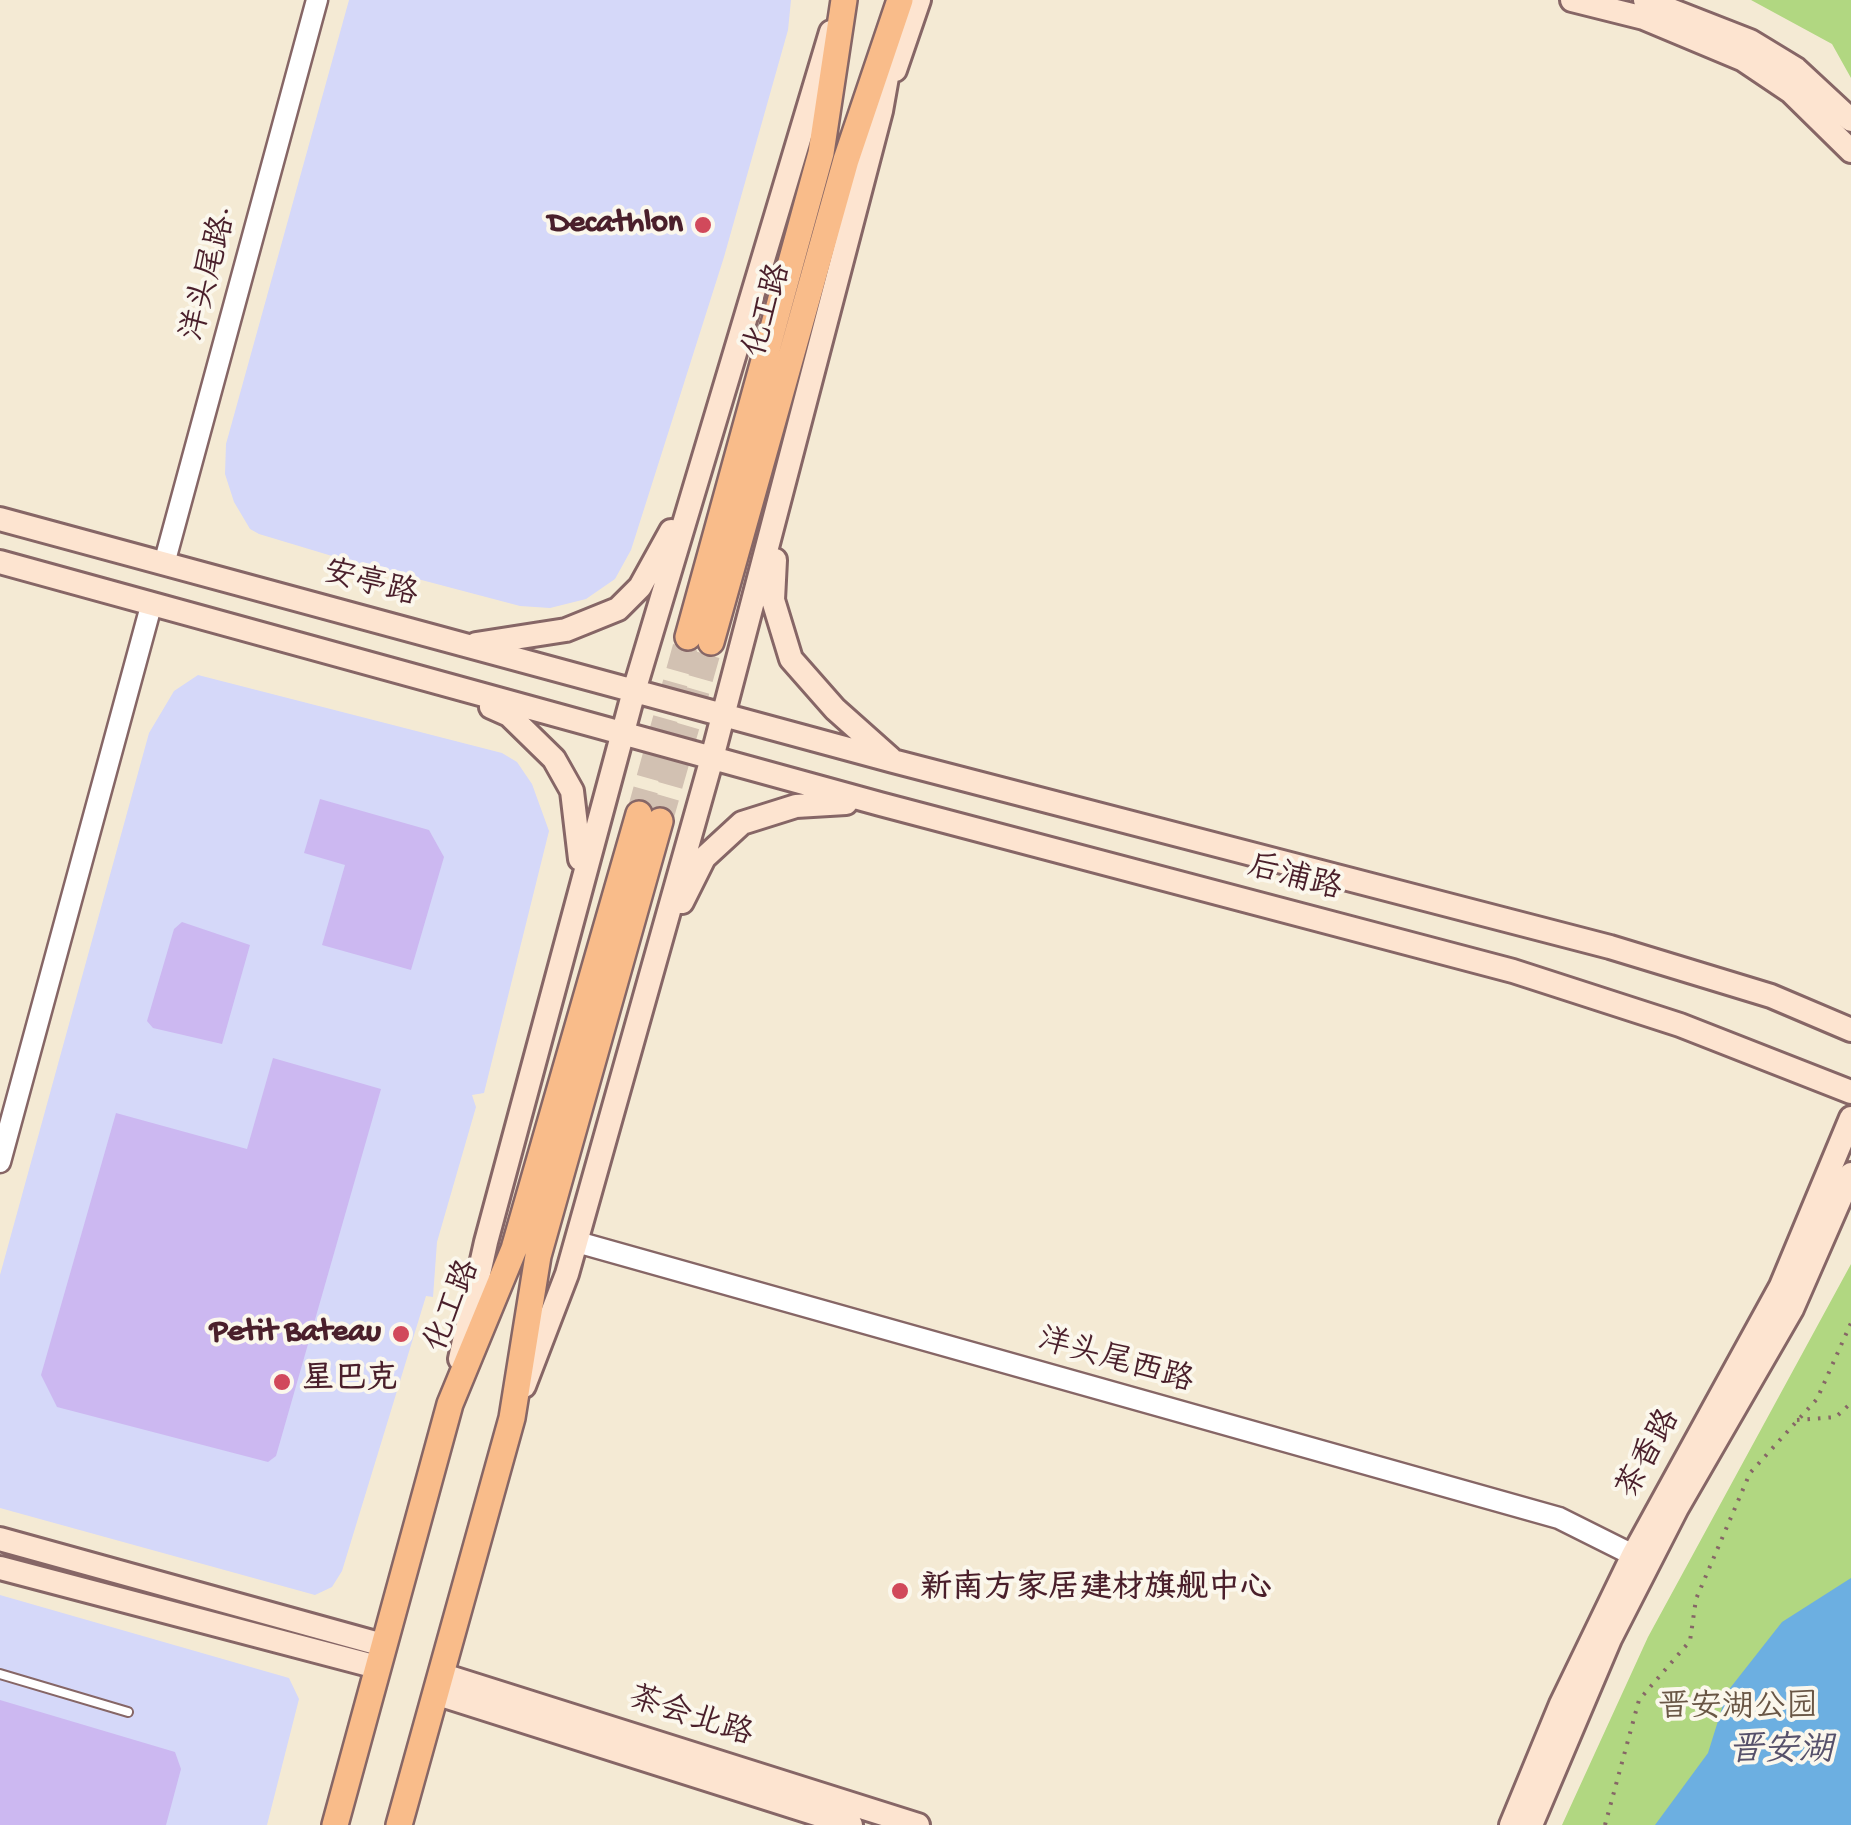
<!DOCTYPE html>
<meta charset="utf-8">
<style>
body{margin:0}
canvas{display:block;background:#f4ead4}
</style>
<canvas width="1851" height="1825"></canvas>
<script>
const ctx = document.querySelector('canvas').getContext('2d');
ctx.lineJoin = 'round';
function fillPath(path, color) { ctx.fillStyle = color; ctx.fill(path, 'evenodd'); }
const toPath = rows => new Path2D(rows.map(r => 'M' + r).join(''));
function trace(path, color, width, dash) { ctx.strokeStyle = color; ctx.lineWidth = width; ctx.lineCap = dash ? 'butt' : 'round'; ctx.setLineDash(dash || []); ctx.stroke(path); }
function label(font, color, halo, rows, align = 'center') {
  ctx.font = font + ' "Gochi Hand","LXGW WenKai TC",sans-serif'; ctx.lineWidth = 8; ctx.setLineDash([]); ctx.textBaseline = 'middle'; ctx.strokeStyle = halo; ctx.fillStyle = color; for (const [text, x, y, turn = 0] of rows) {
    ctx.save(); ctx.translate(x, y); ctx.rotate((+turn || 0) * Math.PI / 180); ctx.textAlign = isNaN(turn) ? turn : align; if (halo) ctx.strokeText(text, 0, 0); ctx.fillText(text, 0, 0); ctx.restore();
  }
}
fillPath(toPath([
 [349,0,791,0,788,30,724,257,631,550,615,579,586,599,550,608,520,606,342,559,259,534,250,529,234,502,225,474,226,444],
 [198,675,502,753,517,762,532,784,549,831,484,1093,472,1095,476,1107,437,1242,433,1297,426,1296,342,1571,332,1587,315,1595,0,1508,0,1275,149,733,174,691],
 [0,1595,289,1678,299,1699,267,1825,0,1825]
]), '#d5d8f9');
fillPath(toPath([
 [1751,0,1851,0,1851,78,1832,44],
 [1851,1264,1851,1825,1562,1825,1648,1637]
]), '#b1d781');
fillPath(toPath([
 [1851,1578,1851,1825,1655,1825,1708,1753,1727,1692,1782,1622]
]), '#6cafe1');
fillPath(toPath([
 [320,799,429,830,444,857,411,970,322,945,345,865,304,853],
 [182,922,250,945,222,1044,153,1028,147,1021,174,929],
 [273,1058,381,1089,276,1456,268,1462,57,1407,41,1375,116,1113,247,1149],
 [0,1700,175,1752,181,1769,166,1825,0,1825]
]), '#ccb8f1');
trace(toPath([
 [639,814,688,637],
 [660,821,711,642]
]), '#d2c1b2', 25, [25, 12]);
const service = toPath([
 [0,1674,128,1712]
]);
const tertiary = toPath([
 [164,564,317,0],
 [0,1162,151,606],
 [577,1242,1559,1518,1633,1555]
]);
const secondary = toPath([
 [1572,0,1644,18,1742,59,1791,92,1851,151],
 [1645,0,1750,41,1796,69,1851,120],
 [895,70,919,0],
 [0,519,893,761,1610,947,1771,996,1851,1030],
 [775,560,773,600,791,659,835,709,890,758],
 [0,562,880,804,1513,971,1680,1025,1851,1092],
 [476,644,566,630,618,609,640,587,671,531],
 [491,707,509,715,554,759,572,791,580,859],
 [682,902,704,858,742,823,796,806,846,803],
 [460,1359,486,1242,634,691,831,32],
 [524,1386,567,1274,712,758,881,111,892,49],
 [0,1539,383,1645],
 [0,1568,377,1667],
 [443,1675,918,1825],
 [438,1694,851,1825],
 [1511,1825,1561,1704,1633,1555,1781,1286,1851,1118],
 [1531,1825,1610,1639,1677,1508,1792,1309,1851,1174]
]);
const trunk = toPath([
 [688,637,821,153,844,0],
 [711,642,846,160,900,0],
 [335,1825,450,1404,514,1249,639,814],
 [399,1825,512,1418,538,1256,660,821]
]);
trace(service, '#866666', 12);
trace(tertiary, '#866666', 25);
trace(secondary, '#866666', 28);
trace(trunk, '#866666', 30);
trace(toPath([
 [1797,1420,1836,1417,1851,1403],
 [1605,1825,1639,1700,1690,1641,1696,1599,1750,1473,1817,1399,1851,1323]
]), '#866666', 4, [2.5, 8]);
trace(service, '#fff', 8);
trace(tertiary, '#fff', 20);
trace(secondary, '#fde4d0', 22);
trace(trunk, '#f9bc8a', 25);
for (const [x, y, r, color] of [
 [703,225,10,"#d1495b"],
 [401,1334,10,"#d1495b"],
 [282,1382,10,"#d1495b"],
 [900,1591,10,"#d1495b"]
]) { const dot = new Path2D(); dot.arc(x, y, r, 0, 2 * Math.PI); ctx.fillStyle = color; ctx.fill(dot); trace(dot, '#fbf7ec', 4); }
label('bold 32px', '#4a1f2b', '#fbf7ec', [
 ["Decathlon",683,225],
 ["Petit Bateau",381,1334],
 ["星巴克",302,1382,"left"],
 ["新南方家居建材旗舰中心",920,1591,"left"]
], 'right');
label('32px', '#4a1f2b', '#fbf7ec', [
 ["洋头尾路·",212,274,-75],
 ["化工路",770,311,-74],
 ["安亭路",370,586,15],
 ["后浦路",1294,880,15],
 ["化工路",455,1307,-68],
 ["洋头尾西路",1115,1363,16],
 ["茶香路",1651,1455,-61],
 ["茶会北路",690,1719,18]
]);
label('32px', '#695645', '#fbf7ec', [
 ["晋安湖公园",1738,1710]
]);
label('italic 35px', '#56516b', '#fbf7ec', [
 ["晋安湖",1781,1754]
]);
</script>
